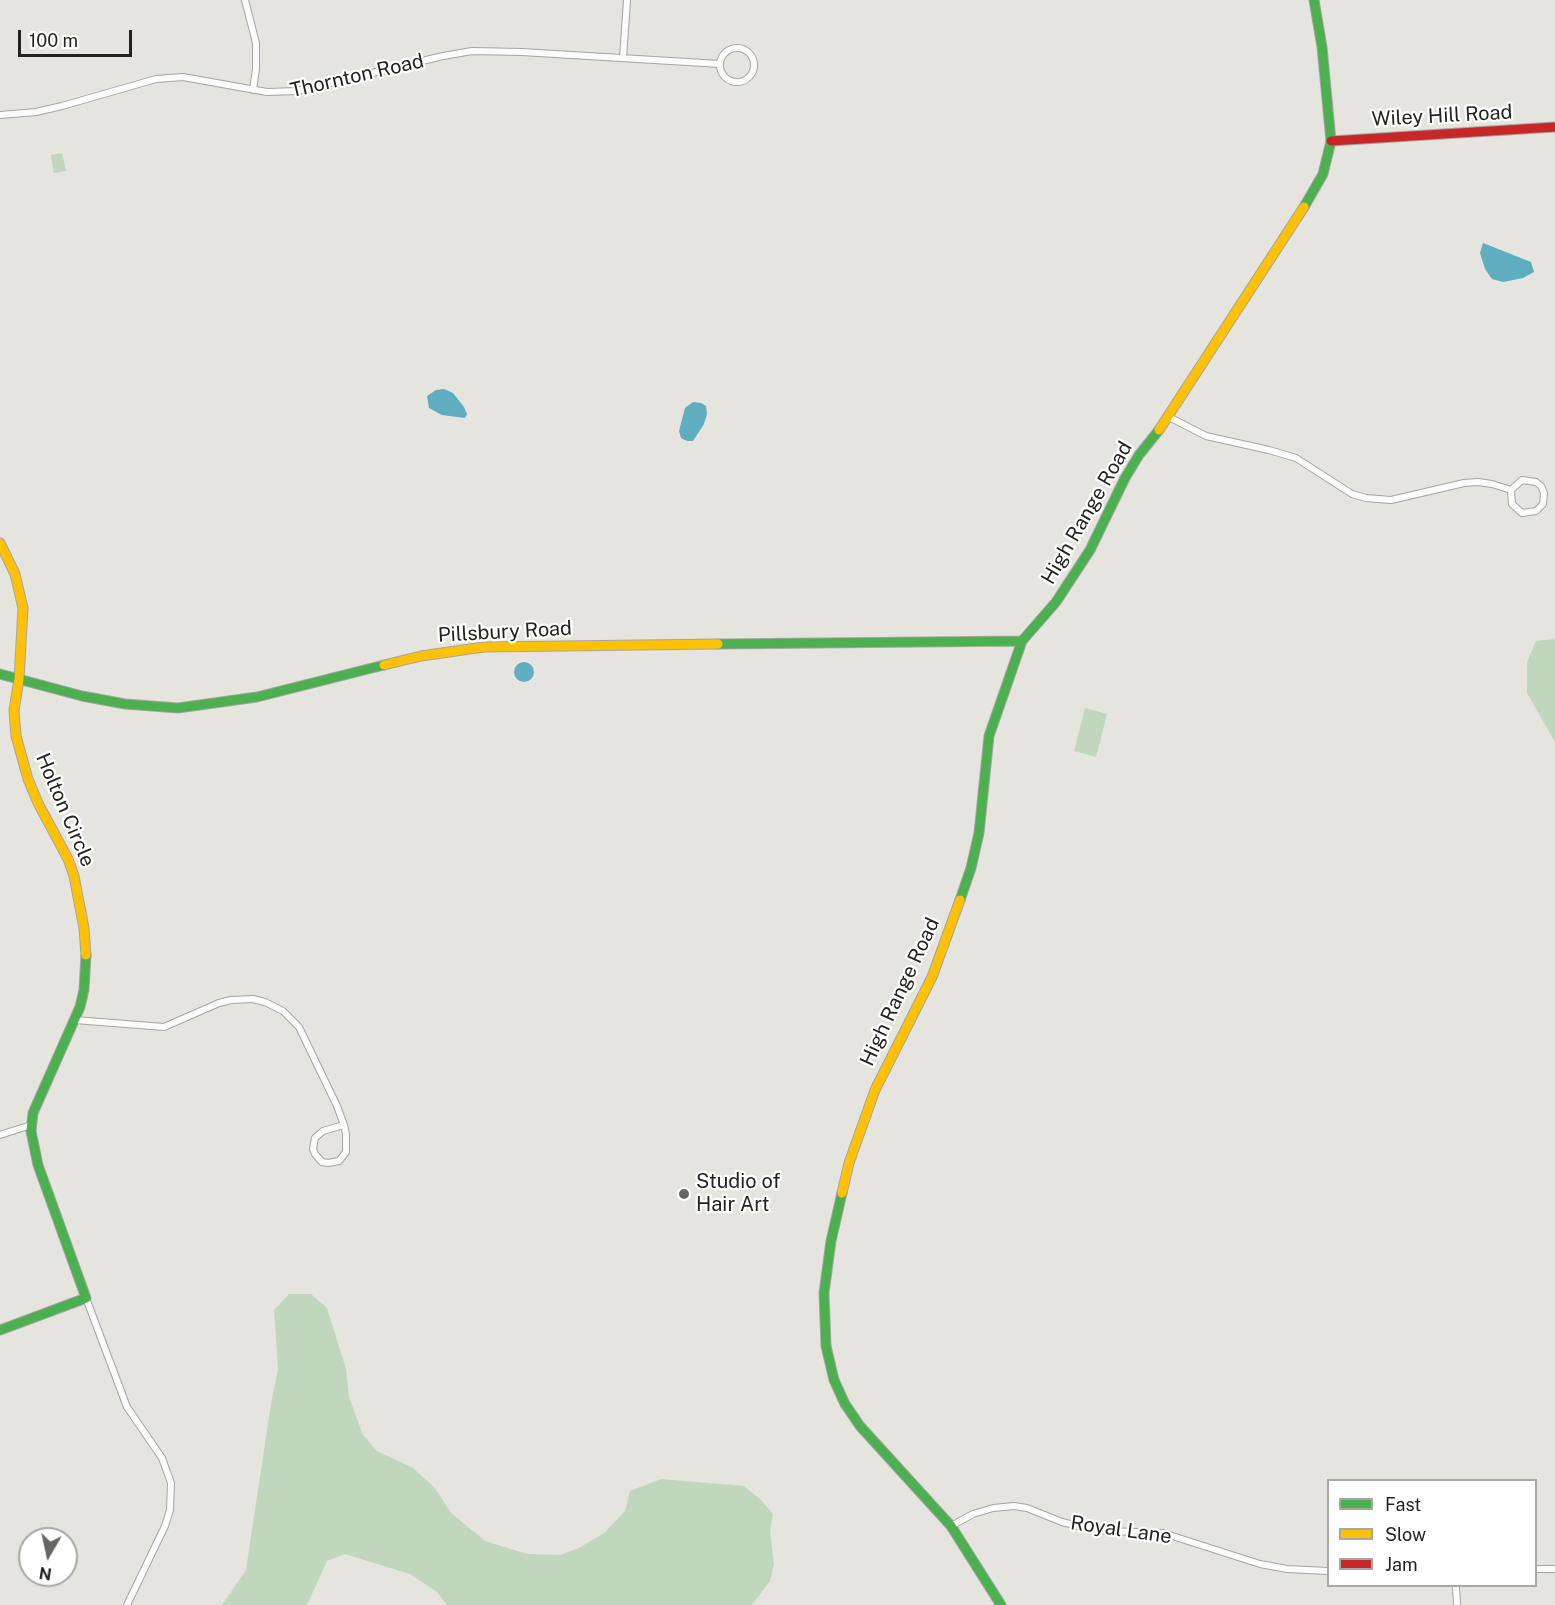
<!DOCTYPE html>
<style>
body{margin:0}
#map{position:relative;width:1555px;height:1605px;overflow:hidden;background:#e5e4df;font-family:"Public Sans",sans-serif}
canvas{display:block}
.legend{position:absolute;left:1327px;top:1479px;width:210px;height:108px;box-sizing:border-box;background:#fff;border:2px solid #a7a7a5;margin:0;padding:8px 10px;list-style:none;font-size:18px;color:#22221f}
.legend li{display:flex;align-items:center;gap:12px;height:30px}
.legend b{width:30px;border:2px solid #a7a7a5}
.north{position:absolute;left:18px;top:1527px;width:60px;height:60px;box-sizing:border-box;background:#fff;border:2px solid #a7a7a5;border-radius:50%;rotate:189deg;font-size:16px;font-weight:700;line-height:24px;text-align:center;color:#22221f}
.north::after{content:'';display:block;margin:auto;width:21px;height:27px;background:#666662;clip-path:polygon(50% 0,100% 100%,50% 72%,0 100%)}
.scale{position:absolute;left:18px;top:30px;width:114px;height:27px;box-sizing:border-box;border:3px solid #22221f;border-top:0;padding-left:8px;font-size:18px;line-height:21px;white-space:nowrap;color:#22221f;-webkit-text-stroke:4px #fff;paint-order:stroke}
</style>
<div id="map">
<canvas width="1555" height="1605"></canvas>
<ul class="legend">
<li><b style="height:8px;background:#4caf50"></b>Fast</li>
<li><b style="height:8px;background:#ffc107"></b>Slow</li>
<li><b style="height:8px;background:#c62828"></b>Jam</li>
</ul>
<div class="north">N</div>
<div class="scale">100 m</div>
</div>
<script>
const ctx = document.querySelector('canvas').getContext('2d');
ctx.lineJoin = 'round';
function fillPath(path, color) { ctx.fillStyle = color; ctx.fill(path, 'evenodd'); }
const toPath = rows => new Path2D(rows.map(r => 'M' + r).join(''));
function trace(path, color, width, dash) { ctx.strokeStyle = color; ctx.lineWidth = width; ctx.lineCap = dash ? 'butt' : 'round'; ctx.setLineDash(dash || []); ctx.stroke(path); }
function label(font, color, halo, rows, align = 'center') {
  ctx.font = font + ' "Public Sans",sans-serif'; ctx.lineWidth = 4.5; ctx.setLineDash([]); ctx.textBaseline = 'middle'; ctx.strokeStyle = halo; ctx.fillStyle = color; for (const [text, x, y, turn = 0] of rows) {
    ctx.save(); ctx.translate(x, y); ctx.rotate((+turn || 0) * Math.PI / 180); ctx.textAlign = isNaN(turn) ? turn : align; if (halo) ctx.strokeText(text, 0, 0); ctx.fillText(text, 0, 0); ctx.restore();
  }
}
fillPath(toPath([
 [62,153,66,171,54,173,51,155],
 [1555,639,1555,742,1527,693,1527,662,1536,641],
 [1085,708,1107,714,1096,757,1074,751],
 [289,1294,311,1294,327,1308,346,1369,349,1397,363,1435,377,1451,413,1468,435,1488,451,1513,485,1541,527,1554,560,1555,579,1548,604,1533,625,1511,630,1491,661,1479,744,1486,761,1500,773,1514,770,1531,774,1564,770,1581,752,1605,447,1605,437,1592,410,1574,345,1554,327,1561,307,1605,222,1605,246,1570,271,1404,278,1369,274,1310]
]), '#c0d7be');
fillPath(toPath([
 [1483,243,1531,262,1534,272,1523,278,1503,282,1492,279,1485,269,1480,253],
 [444,389,453,393,464,407,467,414,465,418,442,415,429,408,427,396,436,390],
 [693,402,701,403,706,406,707,414,704,424,693,441,687,441,681,438,679,431,685,408],
 '514 672a10 10 0 1 1 20 0a10 10 0 1 1-20 0Z'
]), '#5fadc0');
const street = toPath([
 [245,0,256,43,256,69,253,90],
 '720 65a17 17 0 1 1 34 0a17 17 0 1 1-34 0Z',
 [623,58,627,0],
 [0,115,36,112,62,106,156,79,183,77,267,92,297,91,443,56,472,51,522,52,720,64],
 [1169,417,1206,436,1269,450,1296,458,1352,494,1366,498,1391,500,1464,483,1478,482,1492,484,1511,490,1512,504,1522,513,1536,511,1543,504,1544,493,1541,486,1536,482,1522,480,1511,490],
 [75,1020,164,1027,219,1003,231,1000,253,999,265,1002,283,1011,299,1027,337,1106,344,1125,346,1134,346,1152,339,1161,328,1163,322,1162,315,1154,313,1149,315,1138,323,1131,344,1125],
 [0,1135,31,1125],
 [86,1298,127,1407,162,1458,171,1483,170,1510,165,1526,127,1605],
 [951,1526,973,1514,993,1508,1014,1506,1027,1508,1062,1522,1082,1527,1107,1531,1163,1533,1260,1564,1287,1569,1328,1571],
 [1536,1569,1555,1569],
 [1456,1586,1457,1605]
]);
const fast = toPath([
 [1304,207,1323,174,1331,141,1322,47,1314,0],
 [718,644,1022,641],
 [0,674,82,696,125,704,178,708,257,697,384,665],
 [960,900,971,868,979,833,989,736,1022,641,1056,602,1090,550,1125,478,1139,455,1159,430],
 [842,1193,831,1241,824,1293,826,1346,834,1380,845,1404,860,1426,951,1526,1001,1605],
 [0,1330,86,1298,38,1165,31,1131,33,1113,80,1007,84,990,86,955]
]);
const slow = toPath([
 [1159,430,1304,207],
 [0,543,15,574,23,608,19,679,14,710,16,736,28,779,38,803,68,859,74,876,84,928,86,955],
 [384,665,421,656,484,647,718,644],
 [842,1193,849,1163,875,1090,932,977,960,900]
]);
const jam = toPath([
 [1331,141,1555,127]
]);
trace(street, '#a5a5a1', 8);
trace(fast, '#a5a5a1', 11);
trace(slow, '#a5a5a1', 11);
trace(jam, '#a5a5a1', 11);
trace(street, '#fbfbfa', 6);
trace(fast, '#4caf50', 9);
trace(slow, '#ffc107', 9);
trace(jam, '#c62828', 9);
for (const [x, y, r, color] of [
 [684,1194,6,"#666662"]
]) { const dot = new Path2D(); dot.arc(x, y, r, 0, 2 * Math.PI); ctx.fillStyle = color; ctx.fill(dot); trace(dot, '#fff', 2); }
label('20px', '#22221f', '#fff', [
 ["Thornton Road",357,76,-13],
 ["Wiley Hill Road",1442,116,-3],
 ["High Range Road",1087,513,-60],
 ["Pillsbury Road",505,632,-3],
 ["Holton Circle",65,810,67],
 ["High Range Road",900,992,-65],
 ["Royal Lane",1121,1530,8]
]);
label('20px', '#22221f', '#fff', [
 ["Studio of",696,1182],
 ["Hair Art",696,1205]
], 'left');
</script>
